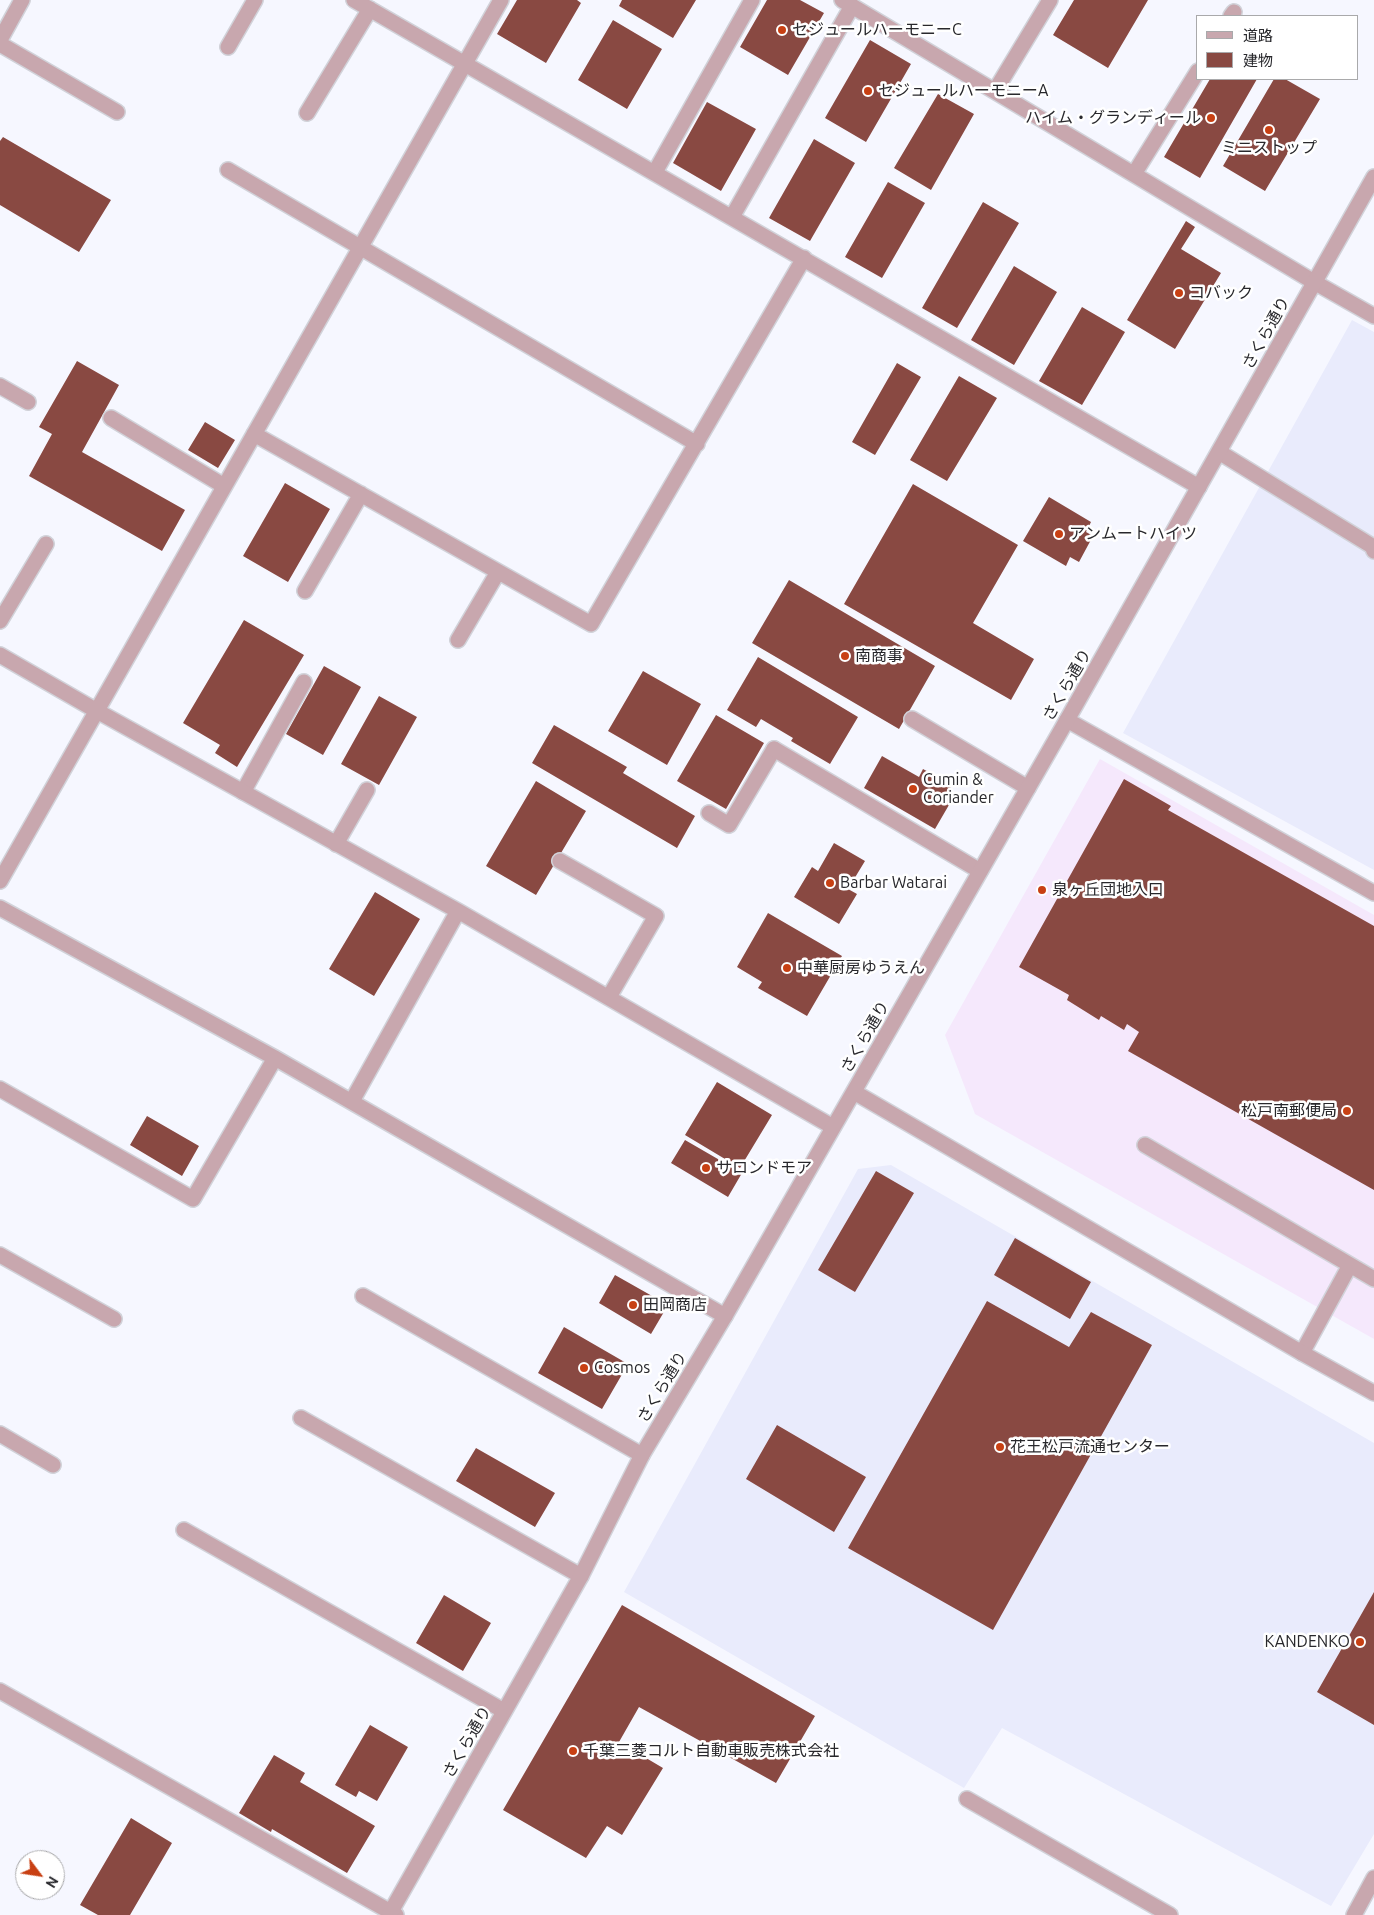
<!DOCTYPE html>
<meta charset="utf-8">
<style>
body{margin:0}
#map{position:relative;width:1374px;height:1915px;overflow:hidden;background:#f6f7ff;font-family:Ubuntu,"Noto Sans JP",sans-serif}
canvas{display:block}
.legend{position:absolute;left:1196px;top:15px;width:162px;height:65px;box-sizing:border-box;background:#fff;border:1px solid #a9a9ab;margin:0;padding:6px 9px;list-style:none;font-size:15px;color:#28282c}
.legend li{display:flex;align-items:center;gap:10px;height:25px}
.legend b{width:25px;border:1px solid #a9a9ab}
.north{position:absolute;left:15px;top:1850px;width:50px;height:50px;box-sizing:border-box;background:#fff;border:1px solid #a9a9ab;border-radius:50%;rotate:121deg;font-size:14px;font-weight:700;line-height:20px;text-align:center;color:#28282c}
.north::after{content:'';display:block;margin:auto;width:18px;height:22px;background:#c84013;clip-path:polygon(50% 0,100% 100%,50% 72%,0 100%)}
</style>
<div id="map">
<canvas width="1374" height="1915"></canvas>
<ul class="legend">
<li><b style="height:6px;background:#c8a7ae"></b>道路</li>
<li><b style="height:14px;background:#894942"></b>建物</li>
</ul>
<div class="north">N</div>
</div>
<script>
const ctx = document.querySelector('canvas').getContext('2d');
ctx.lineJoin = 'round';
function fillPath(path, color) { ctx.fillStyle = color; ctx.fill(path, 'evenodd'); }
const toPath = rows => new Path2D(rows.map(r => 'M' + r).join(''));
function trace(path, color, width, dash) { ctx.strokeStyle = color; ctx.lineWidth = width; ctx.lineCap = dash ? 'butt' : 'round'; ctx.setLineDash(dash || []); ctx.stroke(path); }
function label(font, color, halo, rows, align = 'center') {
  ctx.font = font + ' Ubuntu,"Noto Sans JP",sans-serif'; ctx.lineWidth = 5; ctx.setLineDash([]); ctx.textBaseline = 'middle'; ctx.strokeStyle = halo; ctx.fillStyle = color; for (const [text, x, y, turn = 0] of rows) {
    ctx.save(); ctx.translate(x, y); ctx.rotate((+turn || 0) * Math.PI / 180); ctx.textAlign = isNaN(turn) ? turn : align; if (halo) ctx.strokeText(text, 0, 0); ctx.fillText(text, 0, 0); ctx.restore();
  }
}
fillPath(toPath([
 [1100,759,1374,915,1374,1339,975,1114,945,1035]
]), '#f5e8fc');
fillPath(toPath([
 [1352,320,1374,332,1374,870,1123,733],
 [891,1165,1374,1443,1374,1834,1331,1906,1002,1728,964,1788,624,1592,858,1169]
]), '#e9ebfc');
fillPath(toPath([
 [517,0,577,0,581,3,546,63,497,34],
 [622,0,696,0,673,38,619,6],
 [767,0,800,0,824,13,788,75,740,47],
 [1074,0,1148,0,1108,68,1053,35],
 [613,20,662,49,627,109,578,80],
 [870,40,911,64,866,142,825,118],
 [1210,79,1257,79,1200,178,1164,157],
 [1274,79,1285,79,1320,99,1265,191,1223,166],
 [938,94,974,114,931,190,894,168],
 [707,102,756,129,721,191,673,163],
 [3,137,111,200,79,252,0,205,0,141],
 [814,139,855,163,810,241,769,218],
 [888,182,925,203,882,278,845,257],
 [983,202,1019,223,957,328,922,308],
 [1186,221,1195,227,1181,249,1221,273,1175,349,1127,320],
 [1014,266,1057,292,1014,365,971,340],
 [1082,307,1125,332,1082,405,1039,381],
 [77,361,119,385,82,452,185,510,162,551,29,476,52,434,39,427],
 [897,363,921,377,875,455,852,442],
 [959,376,997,398,947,481,910,460],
 [205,422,235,440,218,468,188,450],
 [285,483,330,509,288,582,243,556],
 [913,484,1018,545,973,623,1034,659,1011,700,844,604],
 [1049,497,1091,522,1086,532,1093,536,1079,562,1070,557,1066,566,1023,541],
 [789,580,935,666,899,729,752,643],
 [244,620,304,655,237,767,215,753,220,745,183,723],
 [758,657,858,717,830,764,791,741,793,738,761,719,756,727,727,710],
 [324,666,361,687,323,755,286,734],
 [643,671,701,704,667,765,608,731],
 [379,696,417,717,379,785,341,764],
 [716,715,764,743,726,809,677,781],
 [554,725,627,767,623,773,695,816,677,848,532,763],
 [882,756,919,777,923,769,952,785,946,794,953,798,935,829,864,788],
 [1124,779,1171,806,1168,810,1374,926,1374,1190,1128,1051,1139,1032,1127,1024,1124,1030,1101,1016,1099,1020,1067,1000,1069,995,1019,967],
 [536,781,586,811,536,895,486,866],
 [834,843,865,861,848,889,857,894,839,924,794,897,812,867,818,871],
 [375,892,420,919,374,996,329,969],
 [768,913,842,956,807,1016,758,988,762,982,737,967],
 [717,1082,772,1115,740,1168,685,1135],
 [147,1116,199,1146,182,1176,130,1145],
 [685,1140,742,1173,728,1197,671,1163],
 [876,1171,914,1193,855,1292,818,1270],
 [1015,1238,1091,1282,1070,1319,994,1275],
 [615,1275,668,1305,651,1334,599,1303],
 [987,1301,1069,1347,1091,1312,1152,1345,993,1630,848,1548],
 [564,1327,628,1364,602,1409,538,1373],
 [777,1425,866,1477,834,1532,746,1479],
 [476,1448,555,1493,535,1527,456,1481],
 [1374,1592,1374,1725,1317,1692],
 [444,1595,491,1623,463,1671,416,1643],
 [622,1605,815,1716,776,1783,639,1707,619,1742,663,1768,622,1835,607,1826,586,1858,503,1810],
 [370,1725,408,1747,377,1801,359,1791,356,1797,335,1785],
 [274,1755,305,1773,300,1782,375,1826,347,1873,272,1829,271,1832,239,1813],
 [131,1818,172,1843,130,1915,98,1915,80,1905]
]), '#894942');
const service = toPath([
 [655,172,752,0],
 [732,217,852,6],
 [1314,282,1374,316],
 [111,418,224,486],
 [1219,452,1372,546,1374,551],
 [912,719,1028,788],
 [1067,720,1374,893],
 [243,792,304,682],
 [709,813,729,825,774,749],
 [336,844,367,790],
 [560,861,597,882],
 [1145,1145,1374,1279],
 [0,1255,114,1319],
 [1302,1353,1350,1265],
 [0,1434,53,1465],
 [967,1799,1170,1915]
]);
const minor = toPath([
 [354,0,1199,487],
 [842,0,1314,282],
 [1231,16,1234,12],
 [0,40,22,0],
 [0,44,117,112],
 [228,47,255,0],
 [995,91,1050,0],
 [307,113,370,9],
 [228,170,697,444],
 [1134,174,1198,71],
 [0,386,28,402],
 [254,434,591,624,804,258],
 [305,591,361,494],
 [0,621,46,544],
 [458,640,498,572],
 [0,655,97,711,458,911,833,1127],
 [774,749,980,871],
 [0,881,501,0],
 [597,882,656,916,609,997],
 [0,908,275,1058,725,1316],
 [0,1089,193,1199,275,1058],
 [352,1101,458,911],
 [363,1296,642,1455],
 [301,1418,581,1576],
 [184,1530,504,1711],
 [0,1691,396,1915],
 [1354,1915,1374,1878]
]);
const tertiary = toPath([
 [854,1092,1302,1353,1374,1393],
 [389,1915,581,1576,642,1455,725,1316,1067,720,1374,177]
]);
trace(service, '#d1d2d9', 18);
trace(minor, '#d1d2d9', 18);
trace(tertiary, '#d1d2d9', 18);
trace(service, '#c8a7ae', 15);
trace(minor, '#c8a7ae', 15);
trace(tertiary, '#c8a7ae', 15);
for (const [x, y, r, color] of [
 [782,30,5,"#c84013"],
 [868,91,5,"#c84013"],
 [1211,118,5,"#c84013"],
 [1269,130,5,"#c84013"],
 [1179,293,5,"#c84013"],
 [1059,534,5,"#c84013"],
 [845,656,5,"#c84013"],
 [913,789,5,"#c84013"],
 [830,883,5,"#c84013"],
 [1042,890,5,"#c84013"],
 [787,968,5,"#c84013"],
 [1347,1111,5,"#c84013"],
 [706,1168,5,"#c84013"],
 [633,1305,5,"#c84013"],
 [584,1368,5,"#c84013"],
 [1000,1447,5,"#c84013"],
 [1360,1642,5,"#c84013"],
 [573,1751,5,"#c84013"]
]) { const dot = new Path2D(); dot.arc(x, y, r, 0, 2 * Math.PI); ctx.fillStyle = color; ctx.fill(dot); trace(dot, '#fff', 2); }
label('16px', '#28282c', '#fff', [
 ["セジュールハーモニーC",792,30],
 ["セジュールハーモニーA",878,91],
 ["ハイム・グランディール",1201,118,"right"],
 ["ミニストップ",1269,148,"center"],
 ["コバック",1189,293],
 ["アンムートハイツ",1069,534],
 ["南商事",855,656],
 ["Cumin &",923,780],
 ["Coriander",923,798],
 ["Barbar Watarai",840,883],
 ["泉ヶ丘団地入口",1052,890],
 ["中華厨房ゆうえん",797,968],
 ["松戸南郵便局",1337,1111,"right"],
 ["サロンドモア",716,1168],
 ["田岡商店",643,1305],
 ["Cosmos",594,1368],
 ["花王松戸流通センター",1010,1447],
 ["KANDENKO",1350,1642,"right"],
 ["千葉三菱コルト自動車販売株式会社",583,1751]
], 'left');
label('16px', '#28282c', '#fff', [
 ["さくら通り",1266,333,-61],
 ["さくら通り",1067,685,-60],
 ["さくら通り",865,1037,-60],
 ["さくら通り",662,1387,-59],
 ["さくら通り",467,1742,-60]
]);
</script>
